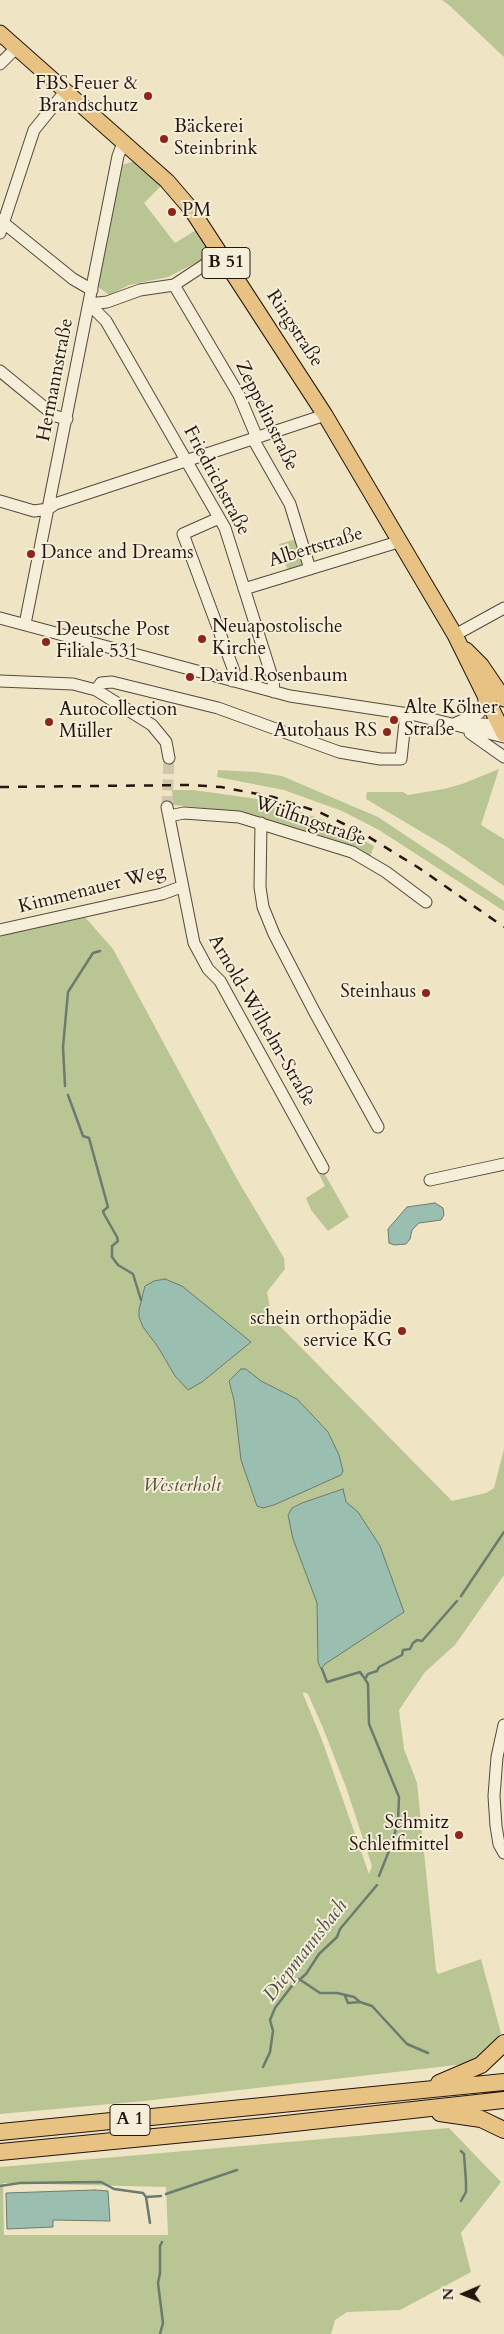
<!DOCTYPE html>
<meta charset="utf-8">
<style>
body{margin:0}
#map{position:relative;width:504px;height:2334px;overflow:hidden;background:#efe5c4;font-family:Cardo,serif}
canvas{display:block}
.north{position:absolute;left:439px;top:2269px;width:50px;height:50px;-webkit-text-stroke:4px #f5eed9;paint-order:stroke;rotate:269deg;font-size:14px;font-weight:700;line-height:20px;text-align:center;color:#231510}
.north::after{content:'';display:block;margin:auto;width:18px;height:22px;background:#231510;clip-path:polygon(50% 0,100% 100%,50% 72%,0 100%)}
</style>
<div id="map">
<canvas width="504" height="2334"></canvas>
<div class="north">N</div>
</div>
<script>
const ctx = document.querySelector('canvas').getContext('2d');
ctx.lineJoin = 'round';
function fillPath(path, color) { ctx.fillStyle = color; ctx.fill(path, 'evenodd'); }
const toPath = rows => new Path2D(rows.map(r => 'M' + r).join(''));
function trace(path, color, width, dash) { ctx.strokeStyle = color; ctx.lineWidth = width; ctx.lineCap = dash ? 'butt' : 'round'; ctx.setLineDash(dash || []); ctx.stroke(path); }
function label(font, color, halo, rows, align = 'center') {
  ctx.font = font + ' Cardo,serif'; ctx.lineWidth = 4; ctx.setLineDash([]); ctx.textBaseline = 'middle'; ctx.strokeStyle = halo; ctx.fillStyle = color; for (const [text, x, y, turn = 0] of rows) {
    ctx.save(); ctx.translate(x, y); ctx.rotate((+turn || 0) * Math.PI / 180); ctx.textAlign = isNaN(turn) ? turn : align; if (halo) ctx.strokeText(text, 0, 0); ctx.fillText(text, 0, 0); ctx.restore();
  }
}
fillPath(toPath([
 [442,0,504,0,504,57,450,6],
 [135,161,163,184,144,203,175,243,196,230,211,255,168,277,129,285,109,295,97,286,122,165],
 [296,539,303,560,301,567,288,571,279,544],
 [499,769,481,825,504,839,504,886,447,847,366,799,367,792,403,792,408,795,444,789,462,784],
 [218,770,256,772,282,776,378,817,504,901,504,911,379,830,342,811,284,790,217,777],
 [172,790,193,790,265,800,329,822,374,846,370,857,237,811,173,805],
 [84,916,113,949,237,1179,284,1258,285,1269,267,1292,272,1318,452,1501,486,1493,494,1488,504,1449,504,1575,455,1645,425,1672,399,1710,404,1749,417,1783,436,1970,438,1974,481,1959,501,2033,488,2051,465,2064,144,2101,0,2114,0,932],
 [304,1692,308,1694,323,1728,346,1787,372,1866,369,1874,322,1740,303,1694],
 [323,1171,349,1217,328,1231,311,1210,306,1198,325,1186,319,1174],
 [449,2128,501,2182,461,2233,471,2272,400,2310,347,2312,335,2320,331,2334,0,2334,0,2167],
 [3,2183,166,2187,168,2235,4,2235]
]), '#bac594');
const water = toPath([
 [435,1203,443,1208,444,1215,441,1220,419,1223,412,1230,410,1239,406,1244,394,1245,389,1243,388,1229,407,1207,435,1203],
 [165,1279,182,1286,251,1342,202,1382,188,1390,175,1376,158,1347,143,1327,139,1317,139,1310,145,1286,154,1281,165,1279],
 [241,1369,246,1369,261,1381,297,1399,316,1419,328,1432,339,1455,343,1471,341,1475,274,1505,263,1508,257,1506,241,1460,234,1400,229,1381,241,1369],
 [343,1489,346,1502,358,1512,380,1546,404,1612,325,1664,321,1669,318,1662,317,1603,293,1539,288,1515,292,1508,302,1503,343,1489],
 [95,2190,108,2191,110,2221,53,2220,53,2227,7,2229,6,2193,95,2190]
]);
fillPath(water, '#9abfb0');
trace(water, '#6a7b70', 1);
trace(toPath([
 [65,1086,63,1047,68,992,93,953,100,951],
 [68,1095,83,1136,89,1138,108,1207,103,1211,104,1214,117,1237,118,1241,112,1246,112,1257,118,1265,133,1274,141,1300],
 [461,1596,504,1532],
 [322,1669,327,1682,360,1672,365,1679,368,1684,369,1724,399,1797,398,1822,392,1843,379,1876],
 [365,1679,368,1674,377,1671,379,1667,402,1655,403,1650,410,1649,413,1643,417,1640,422,1641,457,1601],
 [299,1979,320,1993,337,1993,354,1997,360,2002,372,2006,407,2044,428,2053],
 [345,1996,348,2003,360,2002],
 [263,2067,270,2052,273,2031,270,2020,275,2008,291,1987,306,1974,319,1954,337,1937,340,1929,377,1885],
 [461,2151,464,2154,466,2182,466,2192,461,2201],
 [0,2186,20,2183,101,2182,114,2189,143,2193,146,2197,161,2196],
 [166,2194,237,2170],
 [146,2197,150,2223],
 [160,2334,163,2323,158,2283,160,2273,160,2246,162,2242]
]), '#6a7b70', 2.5);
trace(toPath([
 [167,807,169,758]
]), '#d0c6a9', 11, [11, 5.5]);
const minor = toPath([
 [0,64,16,48],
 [0,220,73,279,92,290],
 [0,233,34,130,64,93],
 [174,285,239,395,255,433,253,439,290,504,310,569],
 [89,304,106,321,225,528,273,680,274,692],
 [89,304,107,302,140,290,174,285,221,254],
 [0,371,55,416,67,419],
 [0,501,34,511,48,509,55,504,325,415],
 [219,518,183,534,234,671,232,681],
 [244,589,398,542],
 [0,618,290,696,415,715,504,737],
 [25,624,118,156,123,143],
 [455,635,504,608],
 [0,681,73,684,96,690,152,725,166,742,169,758],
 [96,690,101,683,112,682,218,708,339,752,380,759,401,759,406,713],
 [456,723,479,713,484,704,484,694],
 [466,723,499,725],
 [470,733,504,757],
 [167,807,194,943,208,969,220,981,323,1168],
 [169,816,184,813,239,817,352,852,386,872,426,902],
 [261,823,260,887,263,907,274,934,314,1011,378,1127],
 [0,930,162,894,181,887],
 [430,1180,504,1164],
 [504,1725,497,1757,494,1796,496,1826,499,1844,504,1853]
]);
const major = toPath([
 [0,33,167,181,191,209,325,415,455,635,504,734],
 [466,650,481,665,504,699]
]);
const highway = toPath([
 [439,2083,481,2065,504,2043],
 [440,2113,481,2119,504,2130],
 [0,2132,504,2082],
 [0,2152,267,2126,504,2100]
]);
trace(minor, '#56493d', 13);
trace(major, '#231510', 17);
trace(highway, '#231510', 18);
trace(minor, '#f5eed9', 11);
trace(major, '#e8c282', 15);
trace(highway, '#e8c282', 16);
trace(toPath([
 [0,787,189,785,221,787,273,797,319,812,359,831,419,868,504,927]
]), '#231510', 2.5, [9, 9]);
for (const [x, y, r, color] of [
 [148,96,5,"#8f2418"],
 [164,139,5,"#8f2418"],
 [172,212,5,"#8f2418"],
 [31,554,5,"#8f2418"],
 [202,639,5,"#8f2418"],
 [46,642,5,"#8f2418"],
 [190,677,5,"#8f2418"],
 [394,720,5,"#8f2418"],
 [49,722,5,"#8f2418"],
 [387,732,5,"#8f2418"],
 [426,993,5,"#8f2418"],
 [402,1331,5,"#8f2418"],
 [459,1835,5,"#8f2418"]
]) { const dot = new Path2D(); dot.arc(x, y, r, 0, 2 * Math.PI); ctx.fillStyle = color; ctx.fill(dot); trace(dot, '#f5eed9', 2); }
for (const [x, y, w] of [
 [226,263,48],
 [130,2120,40]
]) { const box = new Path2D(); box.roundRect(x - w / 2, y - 15.5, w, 31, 4); ctx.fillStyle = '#f5eed9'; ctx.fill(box); trace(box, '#231510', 1); }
label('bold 18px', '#231510', null, [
 ["B 51",226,263],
 ["A 1",130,2120]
]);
label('19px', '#231510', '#f5eed9', [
 ["FBS Feuer &",138,85,"right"],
 ["Brandschutz",138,107,"right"],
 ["Bäckerei",174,128],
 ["Steinbrink",174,150],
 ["PM",182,212],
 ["Dance and Dreams",41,554],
 ["Neuapostolische",212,628],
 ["Kirche",212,650],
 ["Deutsche Post",56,631],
 ["Filiale 531",56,653],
 ["David Rosenbaum",200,677],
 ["Alte Kölner",404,709],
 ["Straße",404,731],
 ["Autocollection",59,711],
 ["Müller",59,733],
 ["Autohaus RS",377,732,"right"],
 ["Steinhaus",416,993,"right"],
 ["schein orthopädie",392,1320,"right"],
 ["service KG",392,1342,"right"],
 ["Schmitz",449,1824,"right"],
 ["Schleifmittel",449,1846,"right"]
], 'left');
label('19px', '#231510', '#f5eed9', [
 ["Ringstraße",294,329,57],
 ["Hermannstraße",56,380,-79],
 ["Zeppelinstraße",266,416,64],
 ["Friedrichstraße",216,481,62],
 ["Albertstraße",316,548,-17],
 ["Wülfingstraße",310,822,19],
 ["Kimmenauer Weg",92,890,-14],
 ["Arnold-Wilhelm-Straße",261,1021,60]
]);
label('italic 19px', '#58533e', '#f5eed9', [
 ["Westerholt",182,1487]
]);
label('italic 20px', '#4d5048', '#f5eed9', [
 ["Diepmannsbach",306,1951,-52]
]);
</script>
